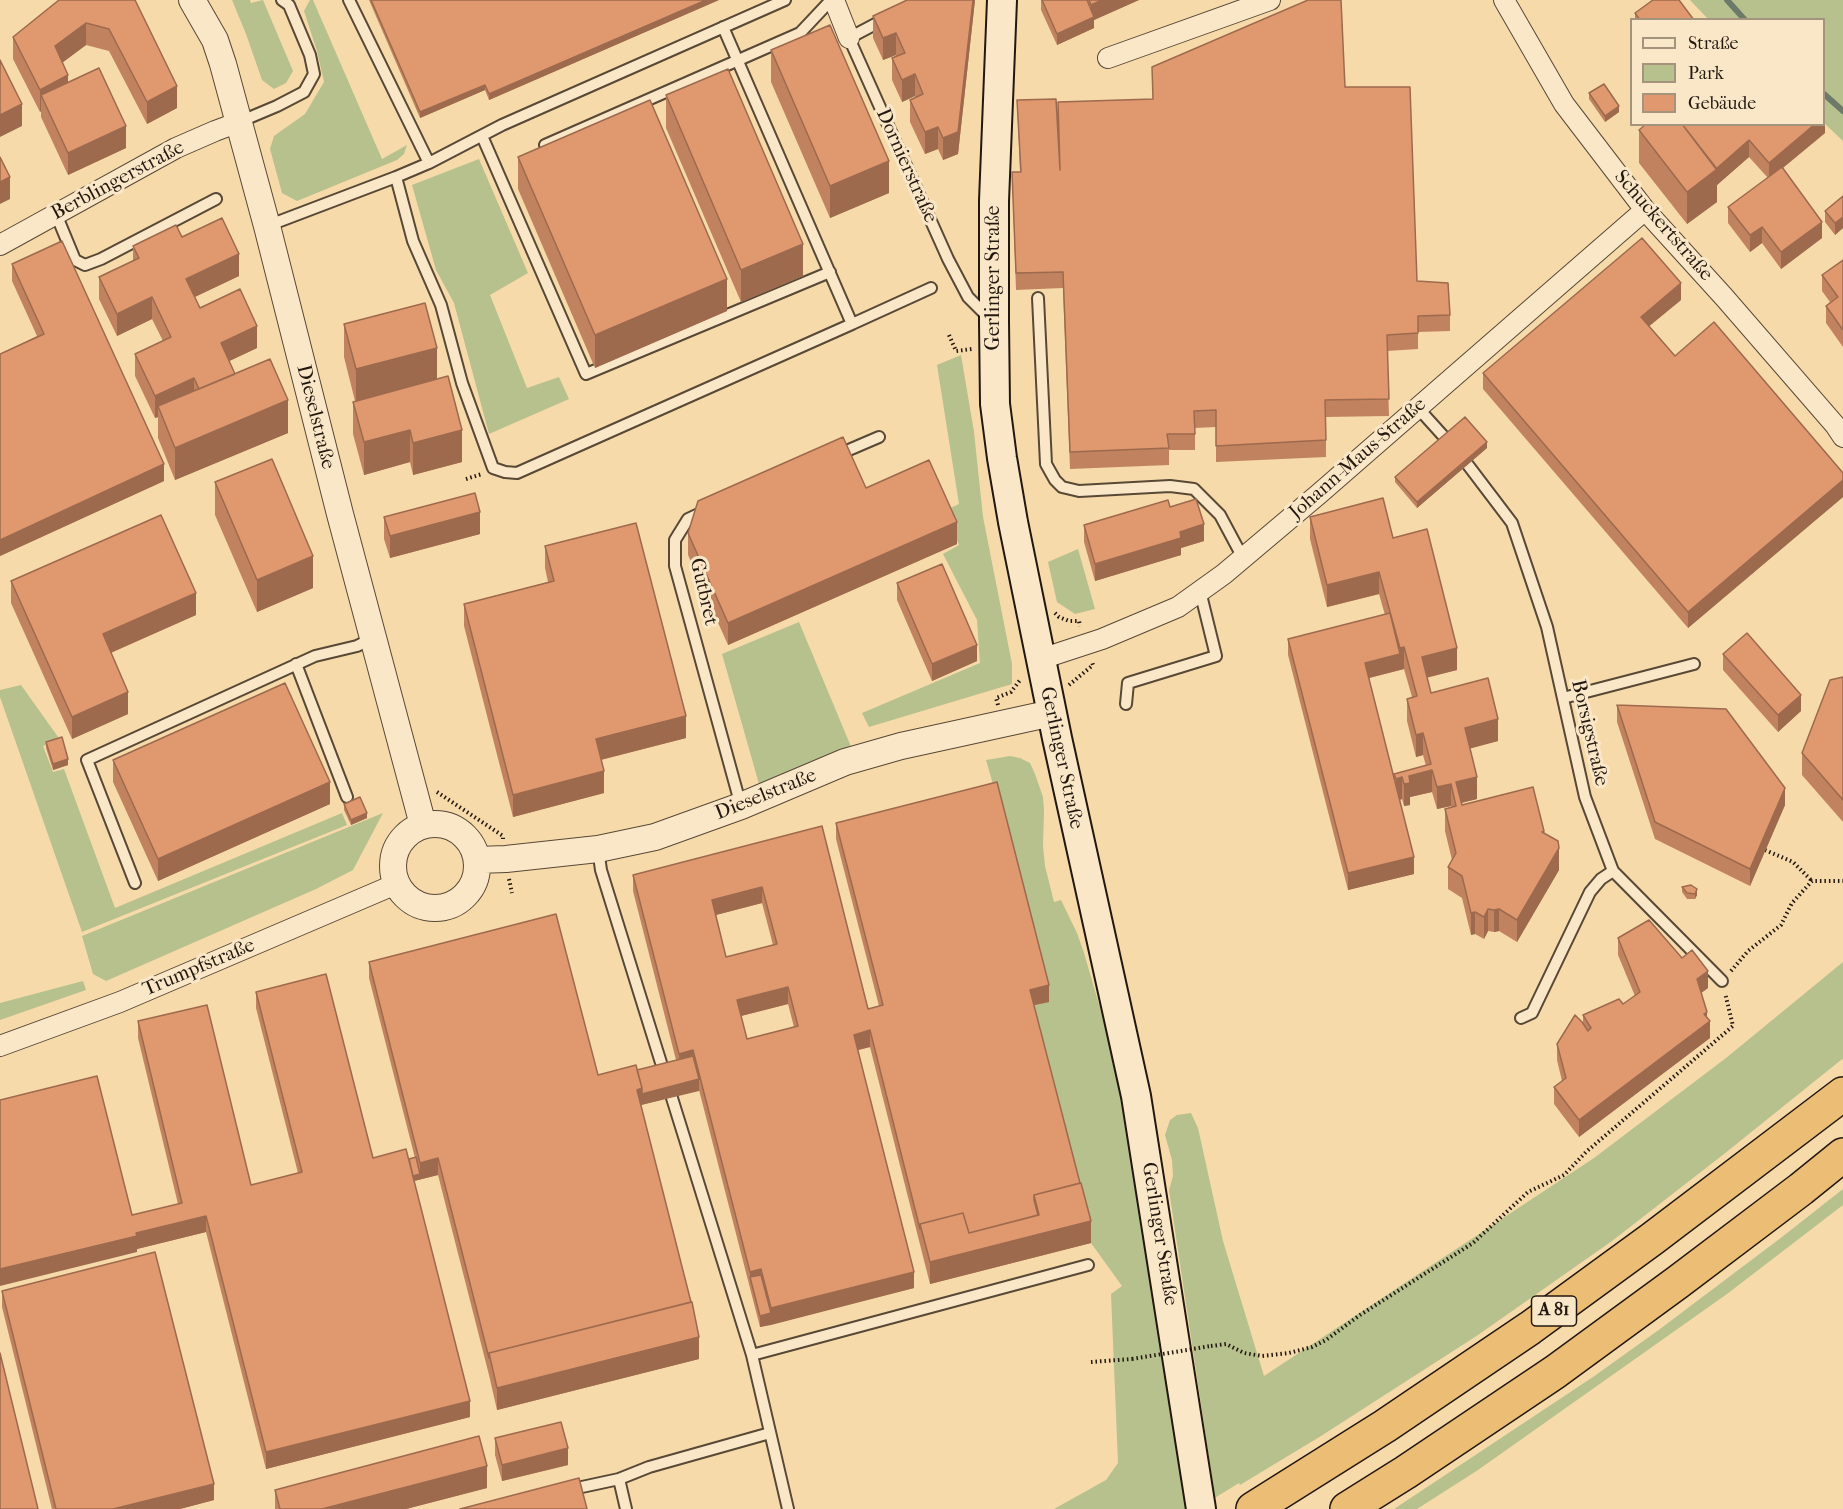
<!DOCTYPE html>
<meta charset="utf-8">
<style>
body{margin:0}
#map{position:relative;width:1843px;height:1509px;overflow:hidden;background:#f7daaa;font-family:"IM FELL French Canon",serif}
canvas{display:block}
.legend{position:absolute;left:1630px;top:18px;width:195px;height:108px;box-sizing:border-box;background:#fae7c8;border:2px solid #a4947e;margin:0;padding:8px 10px;list-style:none;font-size:18px;color:#23180f}
.legend li{display:flex;align-items:center;gap:12px;height:30px}
.legend b{width:30px;border:2px solid #a4947e}
</style>
<div id="map">
<canvas width="1843" height="1509"></canvas>
<ul class="legend">
<li><b style="height:8px;background:#fae7c8"></b>Straße</li>
<li><b style="height:16px;background:#b6c18d"></b>Park</li>
<li><b style="height:16px;background:#e0986f"></b>Gebäude</li>
</ul>
</div>
<script>
const ctx = document.querySelector('canvas').getContext('2d');
ctx.lineJoin = 'round';
function fillPath(path, color) { ctx.fillStyle = color; ctx.fill(path, 'evenodd'); }
const toPath = rows => new Path2D(rows.map(r => 'M' + r).join(''));
function trace(path, color, width, dash) { ctx.strokeStyle = color; ctx.lineWidth = width; ctx.lineCap = dash ? 'butt' : 'round'; ctx.setLineDash(dash || []); ctx.stroke(path); }
function label(font, color, halo, rows, align = 'center') {
  ctx.font = font + ' "IM FELL French Canon",serif'; ctx.lineWidth = 6; ctx.setLineDash([]); ctx.textBaseline = 'middle'; ctx.strokeStyle = halo; ctx.fillStyle = color; for (const [text, x, y, turn = 0] of rows) {
    ctx.save(); ctx.translate(x, y); ctx.rotate((+turn || 0) * Math.PI / 180); ctx.textAlign = isNaN(turn) ? turn : align; if (halo) ctx.strokeText(text, 0, 0); ctx.fillText(text, 0, 0); ctx.restore();
  }
}
fillPath(toPath([
 [232,0,250,0,251,3,263,0,293,71,286,83,274,89,262,80,246,34],
 [310,0,313,0,382,159,407,145,404,154,397,160,297,201,282,193,270,149,274,136,305,114,324,82,317,51,304,11],
 [1690,0,1843,0,1843,141,1824,123,1824,20,1708,19],
 [479,159,528,273,490,295,527,388,559,377,569,399,489,434,454,303,436,270,412,185],
 [961,355,974,432,983,517,1012,664,1012,684,869,727,862,713,980,663,977,620,943,554,959,545,944,511,959,504,937,365],
 [1078,549,1095,609,1075,614,1057,602,1048,562],
 [799,622,852,749,761,791,722,654],
 [21,685,61,741,43,746,53,772,64,769,115,908,342,813,347,825,82,932,0,697,0,690],
 [1010,756,1020,758,1030,763,1035,774,1043,797,1044,810,1043,846,1045,866,1054,902,1061,900,1077,933,1084,953,1121,1080,1186,1509,1054,1509,1106,1480,1118,1463,1111,1294,1122,1286,1091,1243,1030,1006,1049,1001,997,798,986,760],
 [383,813,353,870,316,889,106,981,93,974,82,936],
 [1843,962,1843,1059,1841,1060,1724,1154,1612,1241,1478,1335,1321,1436,1240,1485,1239,1483,1213,1499,1212,1478,1169,1190,1173,1176,1172,1160,1165,1135,1170,1120,1177,1115,1191,1113,1198,1128,1223,1241,1264,1376,1594,1158,1726,1058],
 [83,981,86,990,0,1020,0,1003],
 [1843,1189,1843,1205,1727,1294,1478,1470,1417,1509,1394,1509,1593,1377,1660,1329,1782,1237]
]), '#b6c18d');
trace(toPath([
 [1727,0,1745,20],
 [1824,94,1843,111]
]), '#6d7a6a', 6);
const service = toPath([
 [349,0,429,163],
 [883,20,849,38,948,259,968,297,989,318],
 [239,122,277,106,304,92,314,74,310,55,289,5,282,0],
 [482,136,586,374,830,272],
 [545,145,800,33,831,0],
 [396,177,429,163,502,125,785,0],
 [56,214,75,260,85,265,101,259,216,199],
 [267,226,396,177,413,241,441,305,462,383,493,468,505,472,517,473,852,324,723,27],
 [1038,298,1046,464,1055,480,1062,487,1079,491,1170,486,1194,489,1220,515,1243,558],
 [852,324,931,288],
 [1418,408,1446,439],
 [837,455,879,437],
 [1468,465,1512,523,1547,627,1585,797,1613,871,1722,981],
 [707,510,688,519,675,540,675,566,741,806],
 [296,664,347,797],
 [1563,698,1694,664],
 [1126,704,1128,683,1216,656,1200,591],
 [598,849,601,870,752,1355],
 [135,883,87,760,315,656,357,646,373,638],
 [1521,1018,1532,1013,1590,892,1601,879,1613,871],
 [619,1479,626,1509],
 [568,1490,619,1479,649,1467,770,1433],
 [788,1509,752,1355,1088,1265]
]);
const minor = toPath([
 [834,0,849,38],
 [1504,0,1564,104,1645,210,1724,297,1835,425,1843,437],
 [1108,58,1270,0],
 [0,245,176,148,215,131,239,122],
 [1041,659,1102,639,1178,607,1224,574,1320,493,1645,210],
 [0,1046,120,1002,396,884]
]);
const tertiary = toPath([
 [192,0,215,40,223,64,267,226,340,514,423,825],
 '393 866a42 42 0 1 1 84 0a42 42 0 1 1-84 0Z',
 [477,860,506,859,598,849,655,837,741,806,845,762,901,746,1052,713]
]);
const secondary = toPath([
 [1002,0,994,201,994,322,995,404,1002,458,1013,522,1057,738,1136,1096,1201,1509]
]);
const motorway = toPath([
 [1253,1509,1385,1426,1530,1328,1652,1239,1843,1094],
 [1347,1509,1406,1472,1555,1372,1678,1282,1801,1189,1843,1155]
]);
trace(service, '#584836', 14);
trace(minor, '#584836', 22);
trace(tertiary, '#584836', 28);
trace(secondary, '#23180f', 32);
trace(motorway, '#23180f', 36);
trace(toPath([
 [949,335,956,351,972,349],
 [466,479,482,474],
 [1055,613,1059,617,1069,621,1079,621,1080,626],
 [1069,685,1093,665,1092,662],
 [998,705,996,698,1011,692,1020,680],
 [437,792,503,836,503,839],
 [1765,850,1793,862,1812,881],
 [509,879,512,893],
 [1731,971,1748,951,1781,925,1792,903,1812,881,1843,881],
 [1211,1346,1226,1344,1244,1353,1262,1356,1289,1353,1312,1347,1326,1340,1360,1315,1473,1243,1528,1192,1564,1175,1586,1152,1733,1026,1725,993],
 [1091,1362,1132,1359]
]), '#23180f', 4, [1.5, 3]);
trace(service, '#fae7c8', 10);
trace(minor, '#fae7c8', 20);
trace(tertiary, '#fae7c8', 26);
trace(secondary, '#fae7c8', 28);
trace(motorway, '#ecbd75', 33);
trace(toPath([
 [1132,1359,1211,1346]
]), '#23180f', 4, [1.5, 3]);
fillPath(toPath([
 [135,0,177,108,147,124,109,51,86,45,62,63,68,82,126,148,68,175,41,117,41,111,40,112,13,59,13,37],
 [369,0,719,0,489,100,485,90,420,118],
 [907,0,975,0,958,154,943,160,938,149,925,154,910,122,910,100,915,98,915,96,902,102,892,80,892,58,896,56,896,55,883,60,873,38,873,16],
 [1041,0,1139,0,1094,20,1094,28,1057,45,1041,10],
 [1635,13,1694,20,1635,20],
 [771,50,889,193,830,218,771,82],
 [1345,87,1417,281,1450,315,1450,331,1418,332,1418,349,1387,351,1389,416,1326,417,1326,457,1216,462,1216,427,1195,428,1195,450,1169,450,1169,465,1070,469,1063,288,1016,290,1012,172,1020,172,1017,100,1059,152,1058,102,1152,99],
 [1589,93,1619,112,1605,122,1589,99],
 [666,95,803,276,741,302,666,128],
 [1639,130,1825,133,1783,168,1822,238,1781,269,1762,243,1750,252,1728,223,1728,207,1768,178,1749,157,1717,185,1717,202,1687,224,1639,163],
 [518,157,727,311,595,368,518,189],
 [1843,196,1843,228,1835,235,1825,222,1825,211],
 [182,237,239,276,195,297,200,308,257,348,229,361,235,374,288,433,175,480,158,438,158,417,155,418,135,376,135,354,163,341,152,319,117,336,99,299,99,277,133,261,133,246],
 [1843,260,1843,347,1826,323,1826,306,1830,302,1822,291,1822,275],
 [12,264,164,481,0,556,0,354,37,336,12,281],
 [1681,300,1649,326,1675,356,1843,473,1843,497,1688,628,1483,389,1483,373],
 [344,324,437,379,462,462,413,475,410,462,364,475,353,434,353,402,355,401,344,357],
 [1487,448,1417,508,1395,482,1395,477],
 [215,482,313,588,257,612,215,515],
 [866,488,957,544,728,645,688,555,688,533],
 [384,517,480,534,390,558,384,539],
 [1310,517,1393,538,1457,670,1427,677,1431,693,1498,741,1470,748,1477,799,1462,803,1462,805,1544,831,1559,870,1517,942,1499,931,1494,932,1488,931,1484,939,1475,934,1471,935,1462,898,1448,889,1448,867,1452,860,1445,831,1445,809,1451,808,1451,806,1437,809,1432,792,1410,797,1410,805,1404,806,1402,799,1400,800,1414,874,1348,890,1288,655,1288,639,1385,615,1379,594,1327,607,1310,539],
 [1404,669,1412,697,1407,699,1407,721,1416,757,1423,755,1426,766,1394,774,1394,779,1369,678],
 [1084,525,1204,541,1181,548,1181,555,1095,581,1084,542],
 [545,546,686,738,601,760,604,793,513,817,464,626,464,604,548,582,545,568],
 [11,581,196,615,111,653,128,714,72,739,11,603],
 [897,583,977,661,932,681,897,600],
 [1723,654,1801,711,1778,732,1723,670],
 [1843,677,1843,822,1802,775,1802,753],
 [1617,705,1785,805,1750,886,1655,839,1617,722],
 [46,742,68,765,53,770,46,748],
 [113,760,330,804,158,881,113,782],
 [344,804,367,818,351,825,344,810],
 [836,823,1049,1002,1034,1005,1091,1243,930,1284,870,1047,858,1050,914,1288,760,1327,699,1090,641,1105,699,1359,497,1410,489,1375,438,1175,414,1181,470,1417,266,1469,206,1232,137,1249,137,1252,132,1215,178,1204,138,1038,138,1021,251,1185,298,1173,256,1008,256,992,373,1158,409,1159,415,1158,369,978,369,962,598,1075,637,1070,676,1060,633,891,633,875,822,826,868,1009,879,1006,836,839],
 [762,903,773,945,726,957,716,915],
 [788,1004,794,1027,747,1039,741,1016],
 [1682,887,1697,895,1695,899,1687,899,1682,892],
 [1618,938,1708,988,1701,993,1707,1017,1710,1038,1579,1137,1554,1104,1554,1087,1562,1081,1557,1060,1557,1044,1583,1024,1583,1015,1623,1004,1635,996,1618,955],
 [2,1291,214,1500,180,1509,52,1509,2,1307],
 [495,1438,568,1465,502,1481,495,1455],
 [487,1488,406,1509,275,1509,275,1490]
]), '#c1835f');
fillPath(toPath([
 [706,0,719,0,489,100,489,94],
 [973,0,975,0,958,154,943,160,943,138],
 [1102,0,1139,0,1094,20,1094,28,1057,45,1057,34,1091,18,1091,5],
 [86,23,86,45,55,68,55,46],
 [896,33,896,55,883,60,883,38],
 [915,74,915,96,902,102,902,80],
 [68,75,68,97,41,95,41,111,40,112,40,90],
 [485,85,485,90,420,118,420,112],
 [177,86,177,108,147,124,147,102],
 [22,104,22,126,0,137,0,115],
 [1619,106,1619,112,1605,122,1605,116],
 [1825,116,1825,133,1769,179,1769,163,1815,124,1824,124,1824,117],
 [126,126,126,148,68,175,68,153],
 [938,127,938,149,925,154,925,132],
 [1749,140,1749,157,1717,185,1717,202,1687,224,1687,192],
 [889,161,889,193,830,218,830,186],
 [10,177,10,199,0,204,0,182],
 [1843,217,1843,228,1835,235,1835,223],
 [1822,222,1822,238,1781,269,1781,252],
 [1762,227,1762,243,1750,252,1750,235],
 [803,244,803,276,741,302,741,270],
 [239,254,239,276,186,301,186,279],
 [727,279,727,311,595,368,595,335],
 [1681,283,1681,300,1641,333,1641,317],
 [152,297,152,319,117,336,117,314],
 [257,326,257,348,221,365,221,343],
 [437,348,437,380,356,402,356,369],
 [194,378,194,400,158,406,158,417,155,418,155,396],
 [288,400,288,433,175,480,175,448],
 [410,430,410,462,364,475,364,442],
 [462,430,462,462,413,475,413,443],
 [1487,442,1487,448,1417,508,1417,502],
 [164,464,164,481,0,556,0,540],
 [1843,480,1843,497,1688,628,1688,612],
 [480,512,480,534,390,558,390,536],
 [957,522,957,544,728,645,728,623],
 [1204,524,1204,541,1181,548,1181,555,1095,581,1095,564,1180,532],
 [313,556,313,588,257,612,257,580],
 [1379,572,1379,594,1327,607,1327,585],
 [196,593,196,615,103,656,103,634],
 [977,645,977,661,932,681,932,664],
 [1404,647,1404,669,1400,670,1400,648],
 [1457,648,1457,670,1422,679,1422,657],
 [1400,654,1400,670,1365,679,1365,663],
 [128,692,128,714,72,739,72,717],
 [1801,695,1801,711,1778,732,1778,715],
 [686,716,686,738,596,761,596,739],
 [1498,719,1498,741,1465,750,1465,728],
 [1423,733,1423,755,1416,757,1416,735],
 [68,759,68,765,53,770,53,764],
 [1432,770,1432,792,1410,797,1410,805,1404,806,1404,784,1409,776],
 [604,771,604,793,513,817,513,795],
 [1402,777,1402,799,1396,801,1396,779],
 [1477,777,1477,799,1456,804,1456,782],
 [330,782,330,804,158,881,158,859],
 [1451,784,1451,806,1437,809,1437,787],
 [1785,788,1785,805,1750,886,1750,869],
 [367,813,367,818,351,825,351,820],
 [1559,848,1559,870,1517,942,1517,920],
 [1414,857,1414,874,1348,890,1348,873],
 [762,887,762,903,712,916,712,900],
 [1697,889,1697,895,1695,899,1695,894],
 [1488,909,1488,931,1484,939,1484,917],
 [1499,909,1499,931,1494,932,1494,910],
 [1475,912,1475,934,1471,935,1471,913],
 [1708,971,1708,988,1697,996,1697,979],
 [1049,985,1049,1002,1030,1006,1030,990],
 [788,987,788,1004,737,1017,737,1000],
 [1707,1012,1707,1023,1710,1021,1710,1038,1579,1137,1579,1120],
 [870,1030,870,1047,854,1051,854,1035],
 [693,1050,693,1067,679,1071,679,1054],
 [699,1079,699,1091,637,1106,637,1090],
 [438,1158,438,1175,410,1182,410,1176,420,1174,420,1163],
 [206,1216,206,1232,137,1249,137,1252,0,1286,0,1269,136,1233],
 [1091,1221,1091,1243,930,1284,930,1262],
 [761,1269,761,1286,750,1277,750,1272],
 [914,1272,914,1288,771,1325,771,1308],
 [771,1313,771,1325,760,1327,760,1316],
 [699,1337,699,1359,497,1410,497,1388],
 [470,1401,470,1417,266,1469,266,1452],
 [568,1448,568,1465,502,1481,502,1465],
 [487,1466,487,1488,406,1509,322,1509],
 [214,1484,214,1500,180,1509,113,1509]
]), '#9d6a4e');
const building = toPath([
 [59,0,135,0,177,86,147,102,109,29,86,23,55,46,68,75,40,90,13,37,59,0],
 [371,0,706,0,489,94,485,85,420,112,371,0],
 [907,0,973,0,958,132,943,138,938,127,925,132,910,100,923,94,915,74,902,80,892,58,905,53,896,33,883,38,873,16,907,0],
 [1042,0,1087,0,1094,17,1057,34,1042,0],
 [1089,0,1102,0,1091,5,1089,0],
 [1308,0,1341,0,1345,87,1410,87,1417,281,1448,283,1450,315,1418,316,1418,333,1387,335,1389,399,1325,400,1326,440,1216,446,1216,410,1194,411,1195,434,1167,434,1169,448,1070,452,1063,272,1016,273,1012,172,1021,172,1017,100,1056,99,1060,170,1058,102,1153,99,1152,67,1308,0],
 [1653,0,1679,0,1694,20,1640,20,1635,13,1653,0],
 [830,25,889,161,830,186,771,50,830,25],
 [0,60,22,104,0,115,0,60],
 [99,68,126,126,68,153,41,95,99,68],
 [728,69,803,244,741,270,666,95,728,69],
 [1604,84,1619,106,1605,116,1589,93,1604,84],
 [650,100,727,279,595,335,518,157,650,100],
 [1646,124,1682,124,1717,169,1687,192,1639,130,1646,124],
 [1682,124,1815,124,1769,163,1749,140,1716,169,1682,124],
 [0,157,10,177,0,182,0,157],
 [1782,167,1822,222,1781,252,1762,227,1750,235,1728,207,1782,167],
 [1843,196,1843,217,1835,223,1825,211,1843,196],
 [222,218,239,254,186,279,200,308,240,289,257,326,221,343,235,374,199,389,194,378,155,396,135,354,171,337,152,297,117,314,99,277,139,258,133,246,176,225,182,237,222,218],
 [1642,238,1681,283,1641,317,1675,356,1714,322,1843,473,1843,480,1688,612,1483,373,1642,238],
 [62,241,164,464,0,540,0,354,44,334,12,264,62,241],
 [1843,260,1843,330,1826,306,1838,297,1822,275,1843,260],
 [425,303,437,348,356,369,344,324,425,303],
 [270,359,288,400,175,448,158,406,270,359],
 [448,376,462,430,413,443,410,430,364,442,353,402,448,376],
 [1465,417,1487,442,1417,502,1395,477,1465,417],
 [843,437,866,488,929,460,957,522,728,623,688,533,698,501,843,437],
 [272,459,313,556,257,580,215,482,272,459],
 [475,493,480,512,390,536,384,517,475,493],
 [1383,498,1393,538,1427,529,1457,648,1422,657,1431,693,1488,678,1498,719,1465,728,1477,777,1456,782,1462,805,1533,787,1544,831,1542,832,1558,841,1559,848,1517,920,1499,909,1494,910,1488,909,1484,917,1475,912,1471,913,1462,876,1448,867,1456,853,1445,809,1456,806,1451,784,1437,787,1432,770,1409,776,1410,783,1404,784,1402,777,1396,779,1394,774,1431,764,1423,733,1416,735,1407,699,1417,696,1404,647,1400,648,1379,572,1327,585,1310,517,1383,498],
 [1196,499,1204,524,1180,532,1181,538,1095,564,1084,525,1168,500,1170,507,1196,499],
 [161,515,196,593,103,634,128,692,72,717,11,581,161,515],
 [636,523,686,716,596,739,604,771,513,795,464,604,554,581,545,546,636,523],
 [942,564,977,645,932,664,897,583,942,564],
 [1390,613,1400,654,1365,663,1414,857,1348,873,1288,639,1390,613],
 [1747,633,1801,695,1778,715,1723,654,1747,633],
 [1843,677,1843,800,1802,753,1830,680,1843,677],
 [285,683,330,782,158,859,113,760,285,683],
 [1617,705,1726,709,1785,788,1750,869,1655,822,1617,705],
 [62,737,68,759,53,764,46,742,62,737],
 [997,782,1049,985,1030,990,1080,1183,1034,1195,1034,1200,1038,1215,969,1233,963,1213,920,1224,920,1229,870,1030,854,1035,914,1272,771,1308,761,1269,750,1272,693,1050,679,1054,633,875,822,826,868,1009,883,1005,836,823,997,782],
 [762,887,777,944,726,957,712,900,762,887],
 [788,987,798,1026,747,1039,737,1000,788,987],
 [360,797,367,813,351,820,344,804,360,797],
 [1691,885,1697,889,1695,894,1687,893,1682,887,1691,885],
 [556,914,598,1075,636,1065,642,1088,637,1090,691,1302,489,1353,489,1358,438,1158,420,1163,369,962,556,914],
 [1649,920,1682,958,1692,950,1708,971,1697,979,1707,1012,1704,1014,1710,1021,1579,1120,1554,1087,1566,1078,1557,1044,1575,1015,1582,1022,1588,1031,1591,1028,1583,1015,1619,999,1623,1004,1640,992,1618,938,1649,920],
 [326,974,373,1158,406,1149,470,1401,266,1452,206,1216,136,1233,137,1236,0,1269,0,1100,97,1076,132,1215,182,1203,138,1021,207,1005,251,1185,302,1172,256,992,326,974],
 [693,1056,699,1079,642,1094,642,1088,637,1070,693,1056],
 [416,1157,420,1174,413,1176,409,1159,416,1157],
 [1081,1183,1091,1221,930,1262,920,1224,963,1213,969,1233,1039,1215,1034,1195,1081,1183],
 [155,1252,214,1484,113,1509,56,1509,2,1291,155,1252],
 [761,1275,771,1313,760,1316,750,1277,761,1275],
 [692,1302,699,1337,497,1388,489,1353,692,1302],
 [0,1353,38,1509,0,1509,0,1353],
 [561,1422,568,1448,502,1465,495,1438,561,1422],
 [479,1436,487,1466,322,1509,280,1509,275,1490,479,1436],
 [579,1478,587,1509,460,1509,579,1478]
]);
fillPath(building, '#e0986f');
trace(building, '#9d6a4e', 1.5);
for (const [x, y, w] of [
 [1554,1311,45]
]) { const box = new Path2D(); box.roundRect(x - w / 2, y - 15, w, 30, 4.5); ctx.fillStyle = '#fae7c8'; ctx.fill(box); trace(box, '#23180f', 1.5); }
label('bold 18px', '#23180f', null, [
 ["A 81",1554,1311]
]);
label('20px', '#23180f', '#fae7c8', [
 ["Dornierstraße",906,166,66],
 ["Berblingerstraße",118,181,-28],
 ["Schuckertstraße",1663,226,49],
 ["Gerlinger Straße",994,278,-90],
 ["Dieselstraße",315,417,76],
 ["Johann-Maus-Straße",1358,459,-41],
 ["Gutbret",703,592,77],
 ["Borsigstraße",1589,733,77],
 ["Gerlinger Straße",1061,758,78],
 ["Dieselstraße",766,795,-22],
 ["Trumpfstraße",199,968,-23],
 ["Gerlinger Straße",1159,1234,81]
]);
</script>
